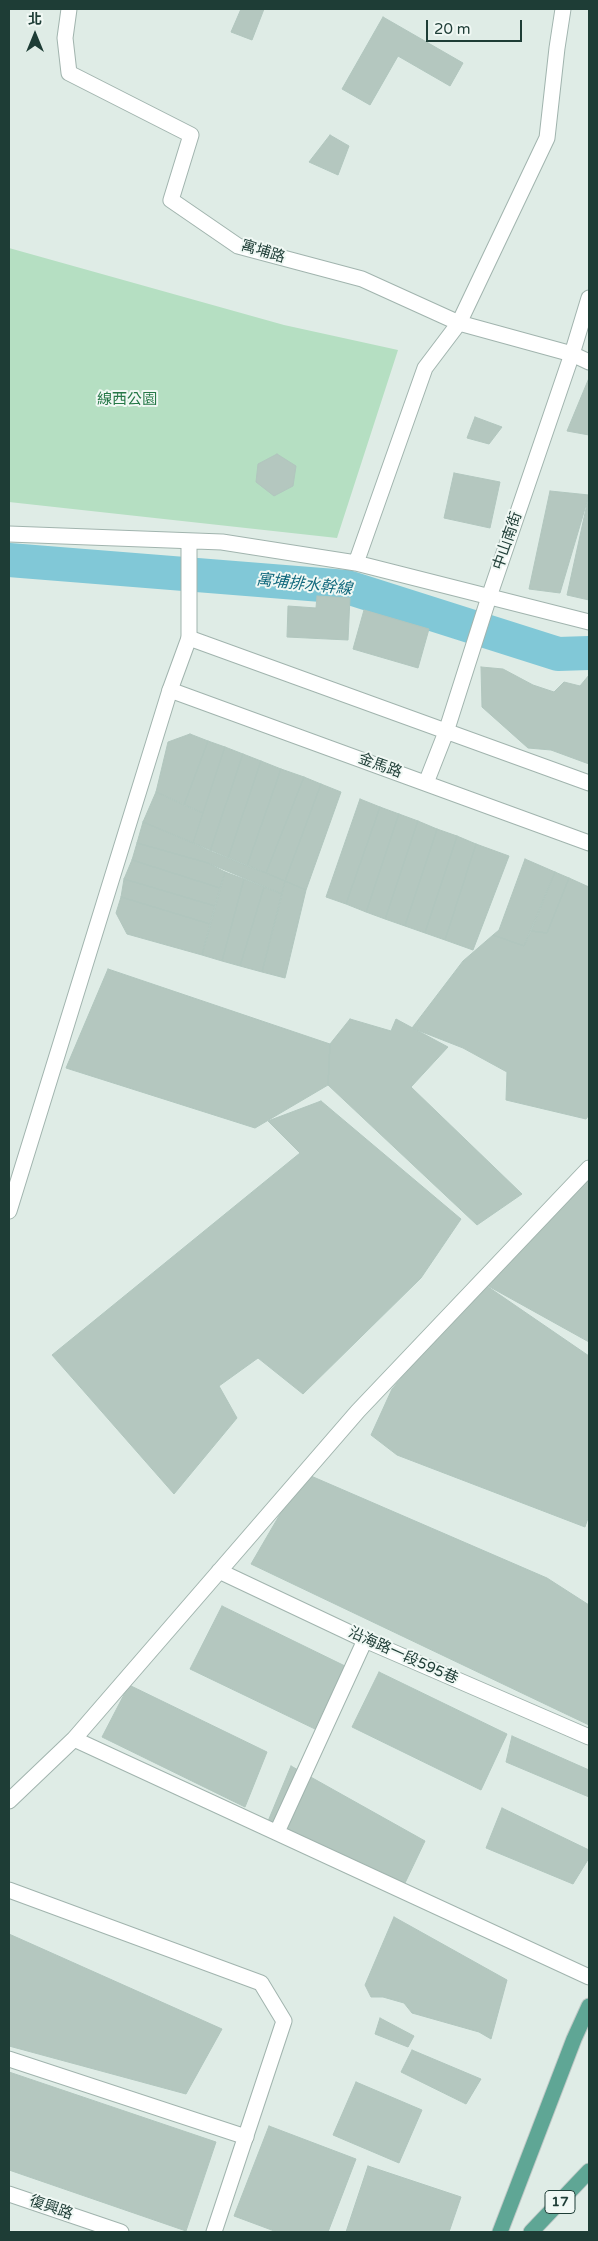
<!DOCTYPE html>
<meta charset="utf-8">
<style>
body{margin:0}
#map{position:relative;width:598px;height:2241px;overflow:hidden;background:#dfece6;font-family:"Varela Round","Noto Sans TC",sans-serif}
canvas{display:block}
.frame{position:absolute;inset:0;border:10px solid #1e3d36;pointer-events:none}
.north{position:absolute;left:10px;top:10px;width:50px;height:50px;-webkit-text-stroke:4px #f0f8f4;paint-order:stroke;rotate:0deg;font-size:14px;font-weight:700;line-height:20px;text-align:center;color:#1e3d36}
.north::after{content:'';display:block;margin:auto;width:18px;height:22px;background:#1e3d36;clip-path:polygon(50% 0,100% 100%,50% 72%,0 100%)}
.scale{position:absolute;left:426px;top:20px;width:96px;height:22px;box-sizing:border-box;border:2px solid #1e3d36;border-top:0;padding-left:6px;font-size:15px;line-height:18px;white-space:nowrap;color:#1e3d36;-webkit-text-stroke:4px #f0f8f4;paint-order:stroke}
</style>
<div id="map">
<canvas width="598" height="2241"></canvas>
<div class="frame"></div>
<div class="north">北</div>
<div class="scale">20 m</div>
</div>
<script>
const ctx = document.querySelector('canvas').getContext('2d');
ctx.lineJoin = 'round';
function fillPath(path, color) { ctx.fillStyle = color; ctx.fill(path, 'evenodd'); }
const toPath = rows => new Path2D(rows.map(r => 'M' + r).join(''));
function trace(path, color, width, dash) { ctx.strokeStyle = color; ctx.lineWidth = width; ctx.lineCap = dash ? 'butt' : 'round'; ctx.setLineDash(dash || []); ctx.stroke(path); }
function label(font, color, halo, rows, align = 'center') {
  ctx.font = font + ' "Varela Round","Noto Sans TC",sans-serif'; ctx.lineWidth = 4; ctx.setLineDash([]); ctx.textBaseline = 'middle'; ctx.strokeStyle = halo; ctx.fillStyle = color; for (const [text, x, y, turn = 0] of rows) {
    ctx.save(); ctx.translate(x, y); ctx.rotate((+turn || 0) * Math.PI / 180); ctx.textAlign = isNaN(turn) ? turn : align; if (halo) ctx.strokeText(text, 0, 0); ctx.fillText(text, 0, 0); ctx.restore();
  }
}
fillPath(toPath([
 [9,248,284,325,398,350,337,538,9,502]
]), '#b5dfc2');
trace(toPath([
 [9,560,347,587,558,654,589,653]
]), '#81c8d7', 34);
const building = toPath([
 [241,9,264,9,252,40,231,32,241,9],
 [383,17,463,63,450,86,398,56,370,105,342,89,383,17],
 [330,135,349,146,338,175,309,162,330,135],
 [589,378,589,435,567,431,589,378],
 [475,417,502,427,489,444,467,438,475,417],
 [277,454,296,466,293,486,274,496,256,482,258,464,277,454],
 [454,473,500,482,490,528,444,518,454,473],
 [550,491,589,495,560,593,529,589,550,491],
 [589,495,589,600,567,595,589,495],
 [317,596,350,598,348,640,287,637,288,606,316,608,317,596],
 [364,610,429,629,418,668,353,649,364,610],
 [481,667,503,669,533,685,554,692,564,682,580,686,589,675,589,764,551,750,528,748,482,707,481,667],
 [190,734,208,741,184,805,156,792,168,742,190,734],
 [208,741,225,747,203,813,184,805,208,741],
 [225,747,243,754,210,851,193,843,225,747],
 [243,754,261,761,228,858,210,851,243,754],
 [261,761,281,769,247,866,228,858,261,761],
 [281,769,304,777,266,873,247,866,281,769],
 [304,777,321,784,285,881,266,873,304,777],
 [321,784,341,792,306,890,285,881,321,784],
 [156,792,203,813,193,843,143,822,156,792],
 [360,799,380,807,346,904,326,897,360,799],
 [380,807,399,814,366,912,346,904,380,807],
 [399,814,418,821,385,919,366,912,399,814],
 [418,821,437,829,405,926,385,919,418,821],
 [143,822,285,881,282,894,208,863,137,843,143,822],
 [437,829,457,836,425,933,405,926,437,829],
 [457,836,476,844,445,940,425,933,457,836],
 [137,843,208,863,225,872,220,888,132,860,137,843],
 [476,844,509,856,473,950,445,940,476,844],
 [525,859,555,872,524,946,493,935,499,930,525,859],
 [132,860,220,888,215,906,124,879,132,860],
 [225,872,244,879,222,961,202,955,225,872],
 [555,872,569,878,547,933,531,931,555,872],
 [569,878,589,887,589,1115,586,1119,506,1100,507,1072,463,1048,412,1028,463,961,493,935,524,946,531,931,547,933,569,878],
 [124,879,215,906,210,924,121,897,124,879],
 [244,879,264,887,240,966,222,961,244,879],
 [285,881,306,890,285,978,262,972,285,881],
 [264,887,282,894,262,972,240,966,264,887],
 [121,897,210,924,202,955,127,934,116,913,121,897],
 [108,969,330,1044,328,1085,255,1128,66,1068,108,969],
 [350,1019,391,1031,396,1019,448,1047,411,1087,522,1194,477,1225,328,1085,330,1044,350,1019],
 [321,1101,461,1219,421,1278,303,1394,258,1358,219,1386,237,1418,174,1494,52,1355,300,1153,268,1121,321,1101],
 [589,1168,589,1342,481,1282,589,1168],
 [481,1282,589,1356,589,1515,585,1527,397,1455,371,1435,392,1389,481,1282],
 [304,1473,547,1578,589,1605,589,1725,251,1564,304,1473],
 [222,1606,345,1666,315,1729,190,1669,222,1606],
 [379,1672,507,1734,481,1790,352,1727,379,1672],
 [129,1685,267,1752,245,1807,102,1737,129,1685],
 [512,1736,589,1770,589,1797,506,1762,512,1736],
 [291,1766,425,1841,405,1883,266,1826,291,1766],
 [502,1808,589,1850,589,1858,573,1884,486,1848,502,1808],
 [394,1917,507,1980,491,2039,479,2032,412,2013,404,2003,383,1997,371,1997,365,1985,394,1917],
 [9,1934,222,2029,186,2094,9,2046,9,1934],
 [380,2018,414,2036,408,2047,375,2034,380,2018],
 [412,2050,481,2079,466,2104,401,2072,412,2050],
 [9,2072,216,2142,186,2231,9,2170,9,2072],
 [356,2082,422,2110,399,2163,333,2135,356,2082],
 [269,2126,356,2159,328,2232,277,2232,234,2216,269,2126],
 [368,2166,461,2197,449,2232,346,2232,368,2166]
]);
fillPath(building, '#b4c7bf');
trace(building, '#b1c6be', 1);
const service = toPath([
 [69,9,65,38,69,73,191,135,171,200,238,246,362,279,459,323,572,354,589,362],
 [9,534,222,542,356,563,589,622],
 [356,563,425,368,459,323,547,138,557,48,563,9],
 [9,1211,170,690,189,638,189,541],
 [219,1571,365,1640,589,1737],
 [74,1739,589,1977],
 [9,1801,74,1739,358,1411,589,1168],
 [277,1832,365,1640],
 [9,2059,246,2137]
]);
const minor = toPath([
 [189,638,589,783],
 [170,690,589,843],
 [426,783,446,732,489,597,572,354,589,298],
 [9,1890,261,1983,284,2021,214,2232],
 [9,2194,121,2232]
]);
const primary = toPath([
 [500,2232,574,2039,589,2006],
 [531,2232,589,2171]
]);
trace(service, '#a1b4ae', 17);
trace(minor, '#a1b4ae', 17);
trace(primary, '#c0c9c7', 17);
trace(service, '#fff', 15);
trace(minor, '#fff', 15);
trace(primary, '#5fa695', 15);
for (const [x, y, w] of [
 [560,2202,30]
]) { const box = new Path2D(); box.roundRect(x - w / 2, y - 11.5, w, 23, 4); ctx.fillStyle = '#f0f8f4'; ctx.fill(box); trace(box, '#1e3d36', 1); }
label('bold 14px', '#1e3d36', null, [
 ["17",560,2202]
]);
label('15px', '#1e3d36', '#f0f8f4', [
 ["寓埔路",263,252,17],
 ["中山南街",508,541,-71],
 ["金馬路",380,766,20],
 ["沿海路一段595巷",403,1656,24],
 ["復興路",51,2208,19]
]);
label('15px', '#257847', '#f0f8f4', [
 ["線西公園",127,400]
]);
label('italic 16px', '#136a7e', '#f0f8f4', [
 ["寓埔排水幹線",304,585,6]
]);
</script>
